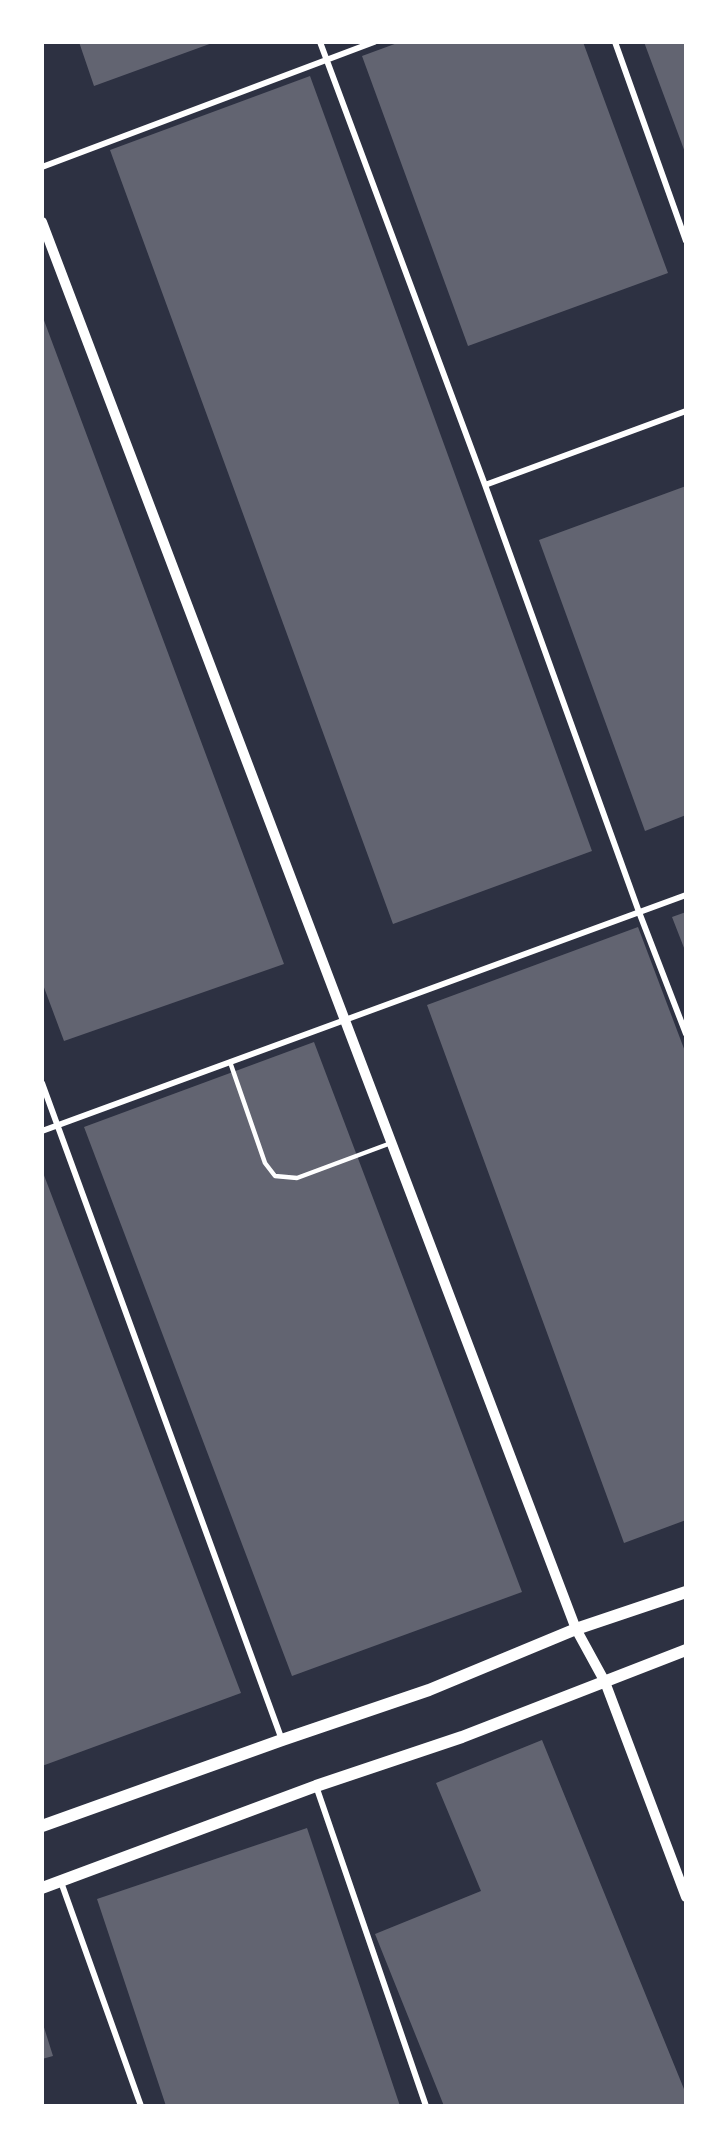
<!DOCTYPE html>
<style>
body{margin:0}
#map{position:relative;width:728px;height:2148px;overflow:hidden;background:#2d3142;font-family:"DejaVu Sans",sans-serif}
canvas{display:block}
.frame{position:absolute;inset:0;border:44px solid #fff;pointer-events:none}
</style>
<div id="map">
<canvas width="728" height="2148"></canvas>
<div class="frame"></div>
</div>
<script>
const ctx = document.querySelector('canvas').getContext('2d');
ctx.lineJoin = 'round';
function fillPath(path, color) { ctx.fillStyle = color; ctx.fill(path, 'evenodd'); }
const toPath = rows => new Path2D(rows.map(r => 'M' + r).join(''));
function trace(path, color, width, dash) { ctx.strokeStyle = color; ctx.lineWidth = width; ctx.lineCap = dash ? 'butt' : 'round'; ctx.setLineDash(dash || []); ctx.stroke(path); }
fillPath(toPath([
 [79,42,215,42,94,86],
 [400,42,583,42,668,273,468,346,362,56],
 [644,42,686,42,686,155],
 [310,76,592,851,393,924,110,150],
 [42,315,284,964,64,1041,42,982],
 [686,486,686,815,645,831,539,540],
 [686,912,686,953,672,917],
 [638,927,686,1054,686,1520,624,1543,427,1005],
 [314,1042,522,1592,292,1676,84,1127],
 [42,1170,241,1693,42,1766],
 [542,1740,686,2094,686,2106,444,2106,375,1934,481,1891,436,1783],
 [307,1828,400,2106,166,2106,97,1899],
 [42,2021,53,2056,42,2059]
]), '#626471');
trace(toPath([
 [230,1062,265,1163,275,1176,297,1178,391,1143]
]), '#fff', 4.5);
trace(toPath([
 [320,42,485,485,639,912,686,1034],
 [615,42,686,241],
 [42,167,374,42],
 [485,485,686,411],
 [42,1083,282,1740],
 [42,1131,686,895],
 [316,1786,426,2106],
 [61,1882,141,2106]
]), '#fff', 6);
trace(toPath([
 [42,222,576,1629,605,1682,686,1897]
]), '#fff', 10);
trace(toPath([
 [42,1826,282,1740,429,1690,576,1629,686,1592],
 [42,1888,316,1786,462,1737,686,1650]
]), '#fff', 12);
</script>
